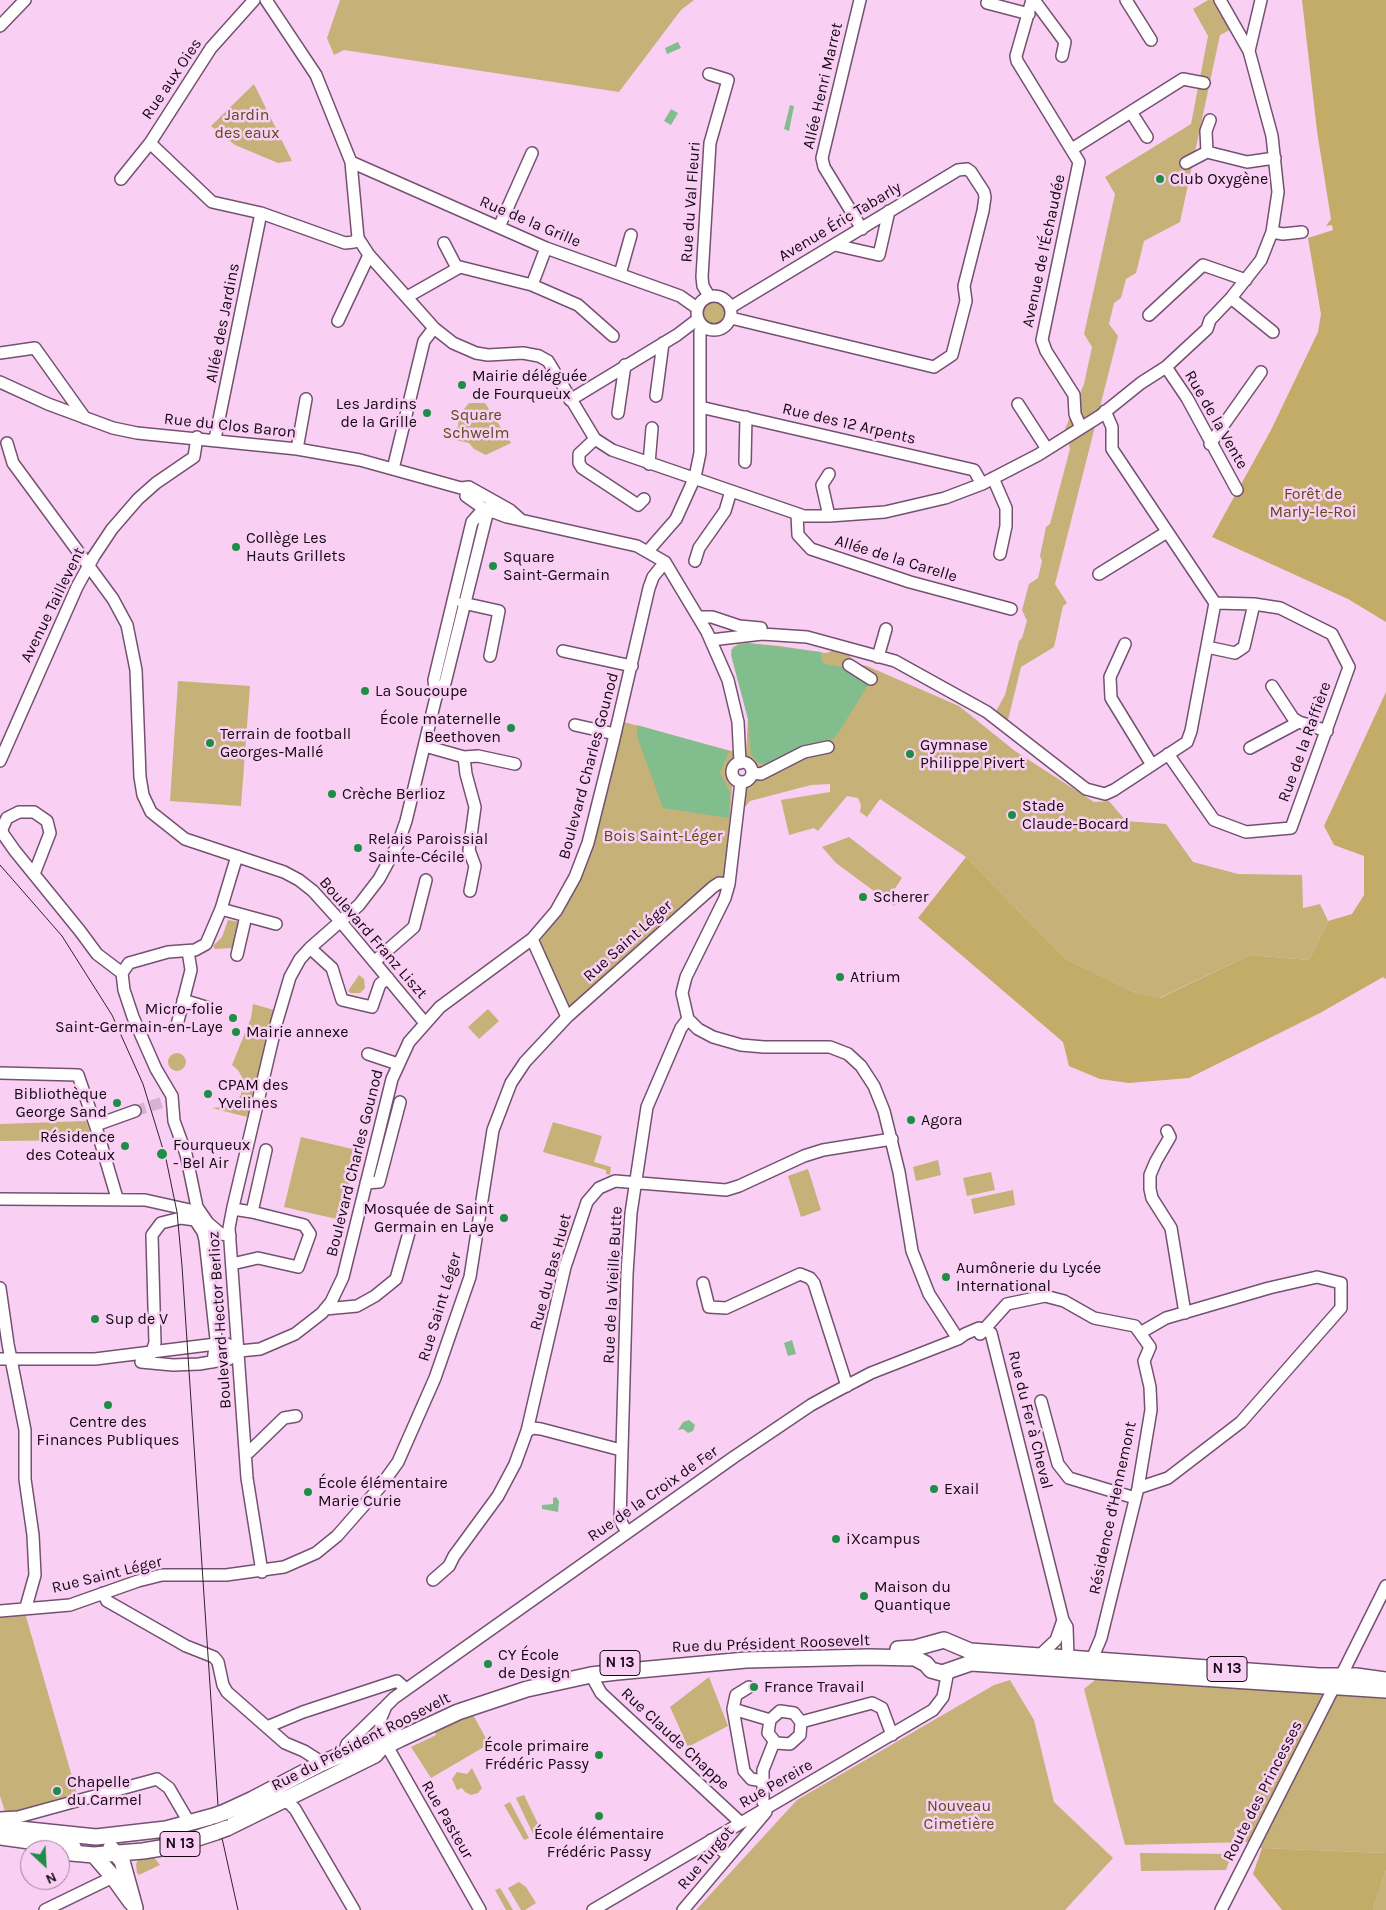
<!DOCTYPE html>
<meta charset="utf-8">
<style>
body{margin:0}
#map{position:relative;width:1386px;height:1910px;overflow:hidden;background:#f9d0f4;font-family:Karla,sans-serif}
canvas{display:block}
.north{position:absolute;left:20px;top:1840px;width:50px;height:50px;box-sizing:border-box;background:#f9d0f4;border:1px solid #9e809a;border-radius:50%;rotate:155deg;font-size:14px;font-weight:700;line-height:20px;text-align:center;color:#150814}
.north::after{content:'';display:block;margin:auto;width:18px;height:22px;background:#1e8d46;clip-path:polygon(50% 0,100% 100%,50% 72%,0 100%)}
</style>
<div id="map">
<canvas width="1386" height="1910"></canvas>
<div class="north">N</div>
</div>
<script>
const ctx = document.querySelector('canvas').getContext('2d');
ctx.lineJoin = 'round';
function fillPath(path, color) { ctx.fillStyle = color; ctx.fill(path, 'evenodd'); }
const toPath = rows => new Path2D(rows.map(r => 'M' + r).join(''));
function trace(path, color, width, dash) { ctx.strokeStyle = color; ctx.lineWidth = width; ctx.lineCap = dash ? 'butt' : 'round'; ctx.setLineDash(dash || []); ctx.stroke(path); }
function label(font, color, halo, rows, align = 'center') {
  ctx.font = font + ' Karla,sans-serif'; ctx.lineWidth = 5; ctx.setLineDash([]); ctx.textBaseline = 'middle'; ctx.strokeStyle = halo; ctx.fillStyle = color; for (const [text, x, y, turn = 0] of rows) {
    ctx.save(); ctx.translate(x, y); ctx.rotate((+turn || 0) * Math.PI / 180); ctx.textAlign = isNaN(turn) ? turn : align; if (halo) ctx.strokeText(text, 0, 0); ctx.fillText(text, 0, 0); ctx.restore();
  }
}
fillPath(toPath([
 [340,0,694,0,681,10,619,92,344,50,334,55,327,38],
 [1208,0,1215,0,1232,29,1220,35,1180,222,1144,241,1136,273,1126,279,1121,298,1114,303,1109,324,1118,336,1055,584,1067,603,1063,606,1054,647,1021,667,1007,724,995,713,1005,695,1019,641,1022,638,1027,621,1022,610,1029,584,1038,578,1042,561,1040,556,1046,527,1050,524,1070,449,1065,429,1084,384,1092,347,1084,334,1115,194,1105,177,1191,124,1208,36,1193,9],
 [254,84,292,161,278,163,235,145,211,126],
 '702 313a14 14 0 1 1 28 0a14 14 0 1 1-28 0Z',
 [469,403,485,403,511,443,486,455,474,449,469,443,451,439,453,429,458,427,459,415],
 [747,643,780,646,826,653,838,649,848,653,854,663,867,666,959,706,1015,751,1094,802,1109,801,1126,821,1166,824,1193,862,1238,874,1302,875,1303,908,1320,904,1328,921,1309,960,1250,955,1159,998,1136,993,1066,959,966,857,880,799,867,817,860,812,861,805,858,798,847,796,818,831,814,828,789,835,781,800,830,792,830,784,811,785,750,801,743,809,748,719,731,650,738,644],
 [178,681,250,686,241,806,170,801],
 [624,722,735,752,725,878,568,1010,539,942,561,913,575,888,602,811],
 [849,837,902,878,892,893,900,899,894,906,836,863,822,847],
 [228,920,241,922,232,948,215,949,213,946,222,937],
 [359,975,364,979,365,988,360,993,351,993,348,991],
 [253,1004,274,1010,247,1117,212,1108,231,1106,241,1095,243,1079,238,1070,232,1065,251,1018],
 [488,1009,499,1021,479,1039,468,1027],
 '168 1062a9 9 0 1 1 18 0a9 9 0 1 1-18 0Z',
 [86,1121,93,1140,0,1141,0,1124],
 [553,1122,602,1136,594,1162,611,1167,610,1175,606,1174,606,1170,543,1152],
 [301,1137,357,1150,341,1220,284,1207],
 [938,1160,941,1175,916,1181,913,1167],
 [808,1169,821,1210,801,1217,788,1176],
 [991,1172,995,1190,967,1196,963,1178],
 [1013,1190,1015,1205,974,1214,971,1199],
 [25,1613,77,1794,6,1815,0,1796,0,1616],
 [1100,1676,1386,1691,1386,1853,1262,1848,1248,1842,1125,1845,1084,1689],
 [709,1677,728,1726,688,1747,670,1707],
 [1010,1680,1034,1720,1054,1802,1113,1858,1065,1910,696,1910,797,1800,994,1685],
 [471,1711,489,1744,431,1778,411,1747,436,1735,433,1728],
 [472,1768,482,1788,478,1793,471,1795,465,1792,462,1788,457,1790,452,1779,457,1772,467,1774],
 [524,1795,542,1832,534,1836,516,1798],
 [510,1802,529,1838,524,1840,504,1805],
 [1140,1853,1232,1854,1226,1870,1141,1871],
 [153,1856,160,1865,139,1875,137,1873,136,1864,138,1860,142,1857],
 [1386,1870,1386,1910,1373,1910],
 [519,1882,526,1887,536,1903,525,1910,521,1910,508,1888],
 [500,1888,502,1891,513,1910,506,1910,495,1890]
]), '#c6b179');
fillPath(toPath([
 [1302,0,1386,0,1386,622,1348,599,1212,537,1271,430,1318,332,1321,314,1308,238,1333,230,1332,225,1326,226,1331,219,1317,131],
 [1386,692,1386,979,1383,977,1320,1013,1189,1078,1129,1083,1100,1079,1069,1066,1063,1042,918,918,966,857,1066,959,1136,993,1160,998,1250,955,1309,960,1328,921,1352,914,1364,895,1364,856,1334,845,1324,826],
 [1262,1848,1386,1853,1386,1870,1373,1910,1282,1910,1253,1874]
]), '#c3ab68');
fillPath(toPath([
 [678,42,681,48,667,54,665,48],
 [790,105,794,106,789,131,784,129],
 [671,109,678,113,671,125,664,121],
 [747,643,821,652,821,660,825,664,847,668,869,683,839,732,833,739,770,765,757,762,751,754,748,719,731,655,733,647],
 [637,725,729,751,720,773,730,792,729,818,663,808,637,736],
 [792,1340,796,1354,788,1356,784,1343],
 [689,1420,695,1425,693,1431,688,1433,683,1429,678,1430,683,1422],
 [556,1497,559,1501,558,1512,542,1509,542,1505,553,1504,553,1498]
]), '#82bd8e');
trace(toPath([
 [135,1111,164,1102]
]), '#d7b2d2', 11, [11, 5.5]);
trace(toPath([
 [99,1842,125,1842]
]), '#d7b2d2', 15, [15, 8]);
const minor = toPath([
 [266,0,316,75,351,162,358,238,369,255,434,328,453,343,476,353,488,355,523,353,539,356,548,361,595,439,612,450,804,516,829,516,885,512,945,498,982,484,1038,455,1100,416,1141,383,1166,367,1207,329,1210,320,1231,298,1261,260,1272,232,1278,192,1272,136,1249,51,1220,0],
 [860,0,822,158,824,167,862,229],
 [1032,0,1016,56,1017,61,1079,162,1042,340,1046,351,1074,395,1075,414,1081,428],
 [1034,0,1065,42,1062,56],
 [1126,0,1151,40],
 [987,3,1029,14],
 [0,26,25,0],
 [1249,51,1261,0],
 [1131,112,1147,137],
 [150,143,212,202,261,213,345,243,354,242,358,238],
 [1072,149,1183,79,1204,83],
 [1207,152,1206,131,1210,120],
 [351,162,546,248,680,296,697,308],
 [1186,163,1207,152,1247,162,1275,158],
 [121,179,150,143,211,48,254,0],
 [499,227,532,153],
 [1272,232,1283,234,1302,232],
 [444,243,457,268],
 [835,245,879,255,889,211],
 [620,274,631,235],
 [532,285,546,248],
 '697 313a17 17 0 1 1 34 0a17 17 0 1 1-34 0Z',
 [709,296,703,286,702,277,710,143,728,80,709,74],
 [407,297,460,267,532,285,578,305,613,336],
 [1231,298,1273,332],
 [731,307,958,170,967,169,971,172,984,192,985,197,983,211,964,286,966,301,952,355,934,367,731,318],
 [1149,315,1203,265,1246,280],
 [338,321,369,255],
 [0,353,35,348,85,418],
 [1166,367,1187,398,1237,490],
 [0,382,48,404,113,428,137,433,297,449,360,460,461,488,469,487,510,510,520,519],
 [656,396,663,343],
 [570,400,677,335,698,319],
 [1018,404,1047,449],
 [700,407,974,470,982,484],
 [618,413,625,365],
 [215,439,261,213],
 [595,439,579,454,579,463,582,468,638,505,644,499],
 [7,443,13,463,113,599,127,625,136,670,140,777,143,795,151,812,185,839,284,872,299,880,313,891,341,922,425,1023],
 [1210,444,1261,372],
 [297,449,306,399],
 [745,462,746,417],
 [649,464,652,428],
 [393,469,424,341,434,328],
 [829,474,822,485,829,516],
 [993,478,1006,508,1006,526,1000,554],
 [466,496,483,508,507,517,637,546,665,562,707,632,728,680,738,722,740,763],
 [797,514,798,535,811,549,910,582,1011,609],
 [648,551,676,519,695,477,700,453,700,331,703,326],
 [695,561,699,548,725,511,731,491],
 [1099,574,1167,532],
 [463,603,499,611,490,656],
 [699,617,712,617,739,626,761,628],
 [711,640,762,634,807,637,895,661,987,712,1086,789,1105,794,1114,790,1187,742,1191,731,1215,603,1112,449,1112,427,1105,411],
 [1125,644,1110,677,1111,698,1152,765],
 [1207,647,1235,653,1244,647,1254,604],
 [563,651,632,666],
 [878,657,886,629],
 [849,665,871,679],
 [1272,686,1293,718,1299,722,1327,731],
 [436,697,434,680,472,522,480,513,489,511],
 [575,725,615,734],
 [425,746,464,757,478,756,515,764],
 [1250,748,1299,722],
 [1168,754,1214,820,1246,832,1291,828,1349,667,1332,634,1280,608,1254,604,1215,603],
 [464,757,466,774,475,807,469,850,475,866,470,891],
 [0,761,77,587,94,556,112,529,138,499,156,483,194,457,197,437],
 '732 772a10 10 0 1 1 20 0a10 10 0 1 1-20 0Z',
 [752,773,761,774,804,752,828,747],
 [741,782,729,884,725,898,686,977,682,993,688,1019,698,1029,713,1037,741,1045,764,1047,830,1047,848,1054,861,1066,874,1086,884,1111,899,1172,912,1251,929,1294,958,1339],
 [34,874,50,833,47,821,34,812,19,812,7,818,2,829,3,834,15,851,80,931,97,954,122,973],
 [221,909,276,924],
 [532,939,567,1017],
 [310,948,332,968,342,1000,372,1007,380,984,388,978],
 [237,955,246,916],
 [374,962,414,927,426,880],
 [122,973,124,990,133,1017,156,1069,172,1096,174,1121,186,1154,197,1207,208,1223,221,1234,230,1236],
 [122,973,129,963,168,952,195,950,206,944,221,909,237,856],
 [183,1000,209,1008],
 [177,1025,191,970,188,951],
 [368,1054,398,1064],
 [0,1073,78,1075,96,1127,117,1198],
 [96,1125,135,1111],
 [1167,1131,1170,1137,1156,1161,1150,1175,1150,1189,1152,1198,1171,1228,1185,1313],
 [366,1183,379,1182,400,1102],
 [0,1199,145,1200,199,1212],
 [252,1212,266,1150],
 [232,1264,258,1258,298,1267,310,1234,304,1225,252,1212,233,1209],
 [703,1283,709,1307,726,1308,800,1274,810,1278,814,1283,847,1386],
 [0,1288,8,1344,25,1430,25,1479,33,1535,35,1575,26,1607],
 [325,1309,357,1306,375,1296,396,1279,410,1229],
 [980,1334,1007,1304,1045,1296,1064,1301,1094,1318,1135,1326,1150,1347,1144,1361,1150,1387,1151,1410,1138,1488,1101,1638,1092,1659],
 [239,1351,260,1349,295,1334,322,1313,331,1302,343,1277,392,1079,409,1042,440,1007,532,939,556,911,575,877,588,843,613,743,649,588,653,577,665,562],
 [0,1359,95,1359,216,1344,227,1344,239,1351],
 [141,1362,173,1365,199,1364,229,1359,239,1351],
 [148,1362,155,1343,152,1235,161,1223,181,1218,195,1220,203,1232,205,1240,216,1339,213,1362],
 [1041,1401,1058,1464,1069,1478,1135,1498],
 [527,1431,565,1267,587,1202,599,1188,615,1181,726,1190,739,1186,804,1156,823,1150,892,1139],
 [246,1452,249,1452,284,1418,296,1416],
 [1138,1488,1168,1478,1241,1422,1341,1308,1341,1283,1317,1277,1269,1288,1166,1318,1140,1333],
 [627,1532,620,1520,627,1274,631,1213,647,1107,681,1028,688,1019],
 [262,1572,247,1478,229,1228,233,1207,277,1021,290,977,300,959,310,948,359,905,379,879,398,844,406,821,436,697,445,683,486,518,493,501],
 [433,1580,449,1566,454,1556,498,1496,515,1464,527,1431,533,1428,541,1429,621,1450],
 [103,1593,107,1601,186,1646,214,1657,218,1662,223,1685,227,1692,285,1743,304,1751,318,1760,320,1764],
 [0,1611,70,1605,138,1581,162,1575,226,1575,284,1567,316,1553,337,1536,380,1487,398,1462,435,1378,470,1277,493,1130,511,1083,525,1062,567,1017,713,887,719,883,729,884],
 [1040,1655,1056,1640,1063,1620],
 [591,1675,601,1693,741,1823],
 [1341,1676,1386,1586],
 [749,1687,736,1695,733,1709,744,1771,751,1779,763,1781],
 [733,1709,770,1720],
 [801,1722,800,1735,790,1744,776,1743,768,1733,770,1720,780,1711,794,1713,801,1722,872,1703,882,1708,892,1735],
 [267,1727,303,1712,397,1681,406,1689],
 [383,1737,380,1720,386,1706,394,1698,734,1457,811,1405,831,1394,871,1373,958,1339,965,1334,979,1328,991,1333,1063,1620,1067,1627,1068,1657,1063,1662],
 [387,1746,480,1910],
 [343,1755,347,1744,384,1708],
 [281,1802,289,1803,295,1809,354,1910],
 [767,1808,763,1802,763,1770,774,1742],
 [0,1818,18,1817,157,1779,169,1788,190,1824],
 [711,1840,728,1856],
 [45,1910,113,1877],
 [593,1910,933,1710,943,1697,948,1671],
 [683,1910,766,1812],
 [1221,1910,1334,1687]
]);
const major = toPath([
 [898,1649,915,1648,944,1640,970,1651,1319,1676,1356,1676,1386,1680],
 [225,1812,253,1799,320,1764,394,1732],
 [0,1827,96,1837,166,1829,214,1816],
 [227,1828,375,1755,380,1749,400,1739,458,1712,527,1689,591,1675,617,1672,746,1660,869,1657,915,1658,926,1664,931,1670,942,1673,971,1663,1386,1690],
 [0,1837,73,1847],
 [111,1848,122,1861,135,1908],
 [60,1852,94,1855,143,1851,173,1846,216,1832],
 [94,1855,113,1877,131,1902]
]);
trace(minor, '#745170', 14);
trace(major, '#745170', 18);
trace(minor, '#fff', 11);
trace(major, '#fff', 15);
trace(toPath([
 [0,865,62,936,112,1015,143,1084,166,1159,177,1212,182,1266,218,1805],
 [222,1838,238,1910]
]), '#31202f', 1);
const majorBridge = toPath([
 [214,1816,225,1812],
 [216,1832,227,1828]
]);
trace(majorBridge, '#745170', 18, []);
trace(majorBridge, '#fff', 15);
for (const [x, y, r, color] of [
 [1160,179,5,"#1e8d46"],
 [462,385,5,"#1e8d46"],
 [427,413,5,"#1e8d46"],
 [236,547,5,"#1e8d46"],
 [493,566,5,"#1e8d46"],
 [365,691,5,"#1e8d46"],
 [511,728,5,"#1e8d46"],
 [210,743,5,"#1e8d46"],
 [910,754,5,"#1e8d46"],
 [332,794,5,"#1e8d46"],
 [1012,815,5,"#1e8d46"],
 [358,848,5,"#1e8d46"],
 [863,897,5,"#1e8d46"],
 [840,977,5,"#1e8d46"],
 [233,1018,5,"#1e8d46"],
 [236,1032,5,"#1e8d46"],
 [208,1094,5,"#1e8d46"],
 [117,1103,5,"#1e8d46"],
 [911,1120,5,"#1e8d46"],
 [125,1146,5,"#1e8d46"],
 [162,1154,6,"#1e8d46"],
 [504,1218,5,"#1e8d46"],
 [946,1277,5,"#1e8d46"],
 [95,1319,5,"#1e8d46"],
 [108,1405,5,"#1e8d46"],
 [934,1489,5,"#1e8d46"],
 [308,1492,5,"#1e8d46"],
 [836,1539,5,"#1e8d46"],
 [864,1596,5,"#1e8d46"],
 [488,1664,5,"#1e8d46"],
 [754,1687,5,"#1e8d46"],
 [599,1755,5,"#1e8d46"],
 [57,1791,5,"#1e8d46"],
 [599,1816,5,"#1e8d46"]
]) { const dot = new Path2D(); dot.arc(x, y, r, 0, 2 * Math.PI); ctx.fillStyle = color; ctx.fill(dot); trace(dot, '#f9d0f4', 2); }
for (const [x, y, w] of [
 [620,1663,40],
 [1227,1669,40],
 [180,1844,40]
]) { const box = new Path2D(); box.roundRect(x - w / 2, y - 12.5, w, 25, 4); ctx.fillStyle = '#f9d0f4'; ctx.fill(box); trace(box, '#150814', 1); }
label('bold 15px', '#150814', null, [
 ["N 13",620,1663],
 ["N 13",1227,1669],
 ["N 13",180,1844]
]);
label('16px', '#150814', '#f9d0f4', [
 ["Rue aux Oies",172,79,-56],
 ["Allée Henri Marret",823,86,-77],
 ["Rue du Val Fleuri",691,202,-86],
 ["Rue de la Grille",530,222,23],
 ["Avenue Éric Tabarly",840,222,-31],
 ["Avenue de l'Échaudée",1044,251,-78],
 ["Allée des Jardins",223,323,-79],
 ["Rue de la Vente",1216,420,60],
 ["Rue des 12 Arpents",849,424,13],
 ["Rue du Clos Baron",230,426,6],
 ["Allée de la Carelle",896,559,17],
 ["Avenue Taillevent",53,605,-64],
 ["Rue de la Raffière",1305,742,-70],
 ["Boulevard Charles Gounod",589,766,-75],
 ["Boulevard Franz Liszt",373,938,49],
 ["Rue Saint Léger",628,941,-42],
 ["Boulevard Charles Gounod",355,1163,-76],
 ["Rue du Bas Huet",551,1272,-75],
 ["Rue de la Vieille Butte",613,1285,-87],
 ["Rue Saint Léger",440,1307,-73],
 ["Boulevard Hector Berlioz",220,1320,-94],
 ["Rue du Fer à Cheval",1030,1420,76],
 ["Rue de la Croix de Fer",653,1494,-35],
 ["Résidence d'Hennemont",1113,1508,-78],
 ["Rue Saint Léger",107,1575,-14],
 ["Rue du Président Roosevelt",771,1644,-2],
 ["Rue Claude Chappe",675,1739,43],
 ["Rue du Président Roosevelt",361,1742,-27],
 ["Rue Pereire",776,1784,-30],
 ["Route des Princesses",1263,1791,-63],
 ["Rue Pasteur",447,1820,60],
 ["Rue Turgot",706,1858,-50]
]);
label('16px', '#5e4c18', '#f9d0f4', [
 ["Jardin",247,115],
 ["des eaux",247,133],
 ["Square",476,415],
 ["Schwelm",476,433],
 ["Forêt de",1313,494],
 ["Marly-le-Roi",1313,512],
 ["Bois Saint-Léger",663,836],
 ["Nouveau",959,1806],
 ["Cimetière",959,1824]
]);
label('16px', '#150814', '#f9d0f4', [
 ["Club Oxygène",1170,179],
 ["Mairie déléguée",472,376],
 ["de Fourqueux",472,394],
 ["Les Jardins",417,404,"right"],
 ["de la Grille",417,422,"right"],
 ["Collège Les",246,538],
 ["Hauts Grillets",246,556],
 ["Square",503,557],
 ["Saint-Germain",503,575],
 ["La Soucoupe",375,691],
 ["École maternelle",501,719,"right"],
 ["Beethoven",501,737,"right"],
 ["Terrain de football",220,734],
 ["Georges-Mallé",220,752],
 ["Gymnase",920,745],
 ["Philippe Pivert",920,763],
 ["Crèche Berlioz",342,794],
 ["Stade",1022,806],
 ["Claude-Bocard",1022,824],
 ["Relais Paroissial",368,839],
 ["Sainte-Cécile",368,857],
 ["Scherer",873,897],
 ["Atrium",850,977],
 ["Micro-folie",223,1009,"right"],
 ["Saint-Germain-en-Laye",223,1027,"right"],
 ["Mairie annexe",246,1032],
 ["CPAM des",218,1085],
 ["Yvelines",218,1103],
 ["Bibliothèque",107,1094,"right"],
 ["George Sand",107,1112,"right"],
 ["Agora",921,1120],
 ["Résidence",115,1137,"right"],
 ["des Coteaux",115,1155,"right"],
 ["Fourqueux",173,1145],
 ["- Bel Air",173,1163],
 ["Mosquée de Saint",494,1209,"right"],
 ["Germain en Laye",494,1227,"right"],
 ["Aumônerie du Lycée",956,1268],
 ["International",956,1286],
 ["Sup de V",105,1319],
 ["Centre des",108,1422,"center"],
 ["Finances Publiques",108,1440,"center"],
 ["École élémentaire",318,1483],
 ["Marie Curie",318,1501],
 ["Exail",944,1489],
 ["iXcampus",846,1539],
 ["Maison du",874,1587],
 ["Quantique",874,1605],
 ["CY École",498,1655],
 ["de Design",498,1673],
 ["France Travail",764,1687],
 ["École primaire",589,1746,"right"],
 ["Frédéric Passy",589,1764,"right"],
 ["Chapelle",67,1782],
 ["du Carmel",67,1800],
 ["École élémentaire",599,1834,"center"],
 ["Frédéric Passy",599,1852,"center"]
], 'left');
</script>
